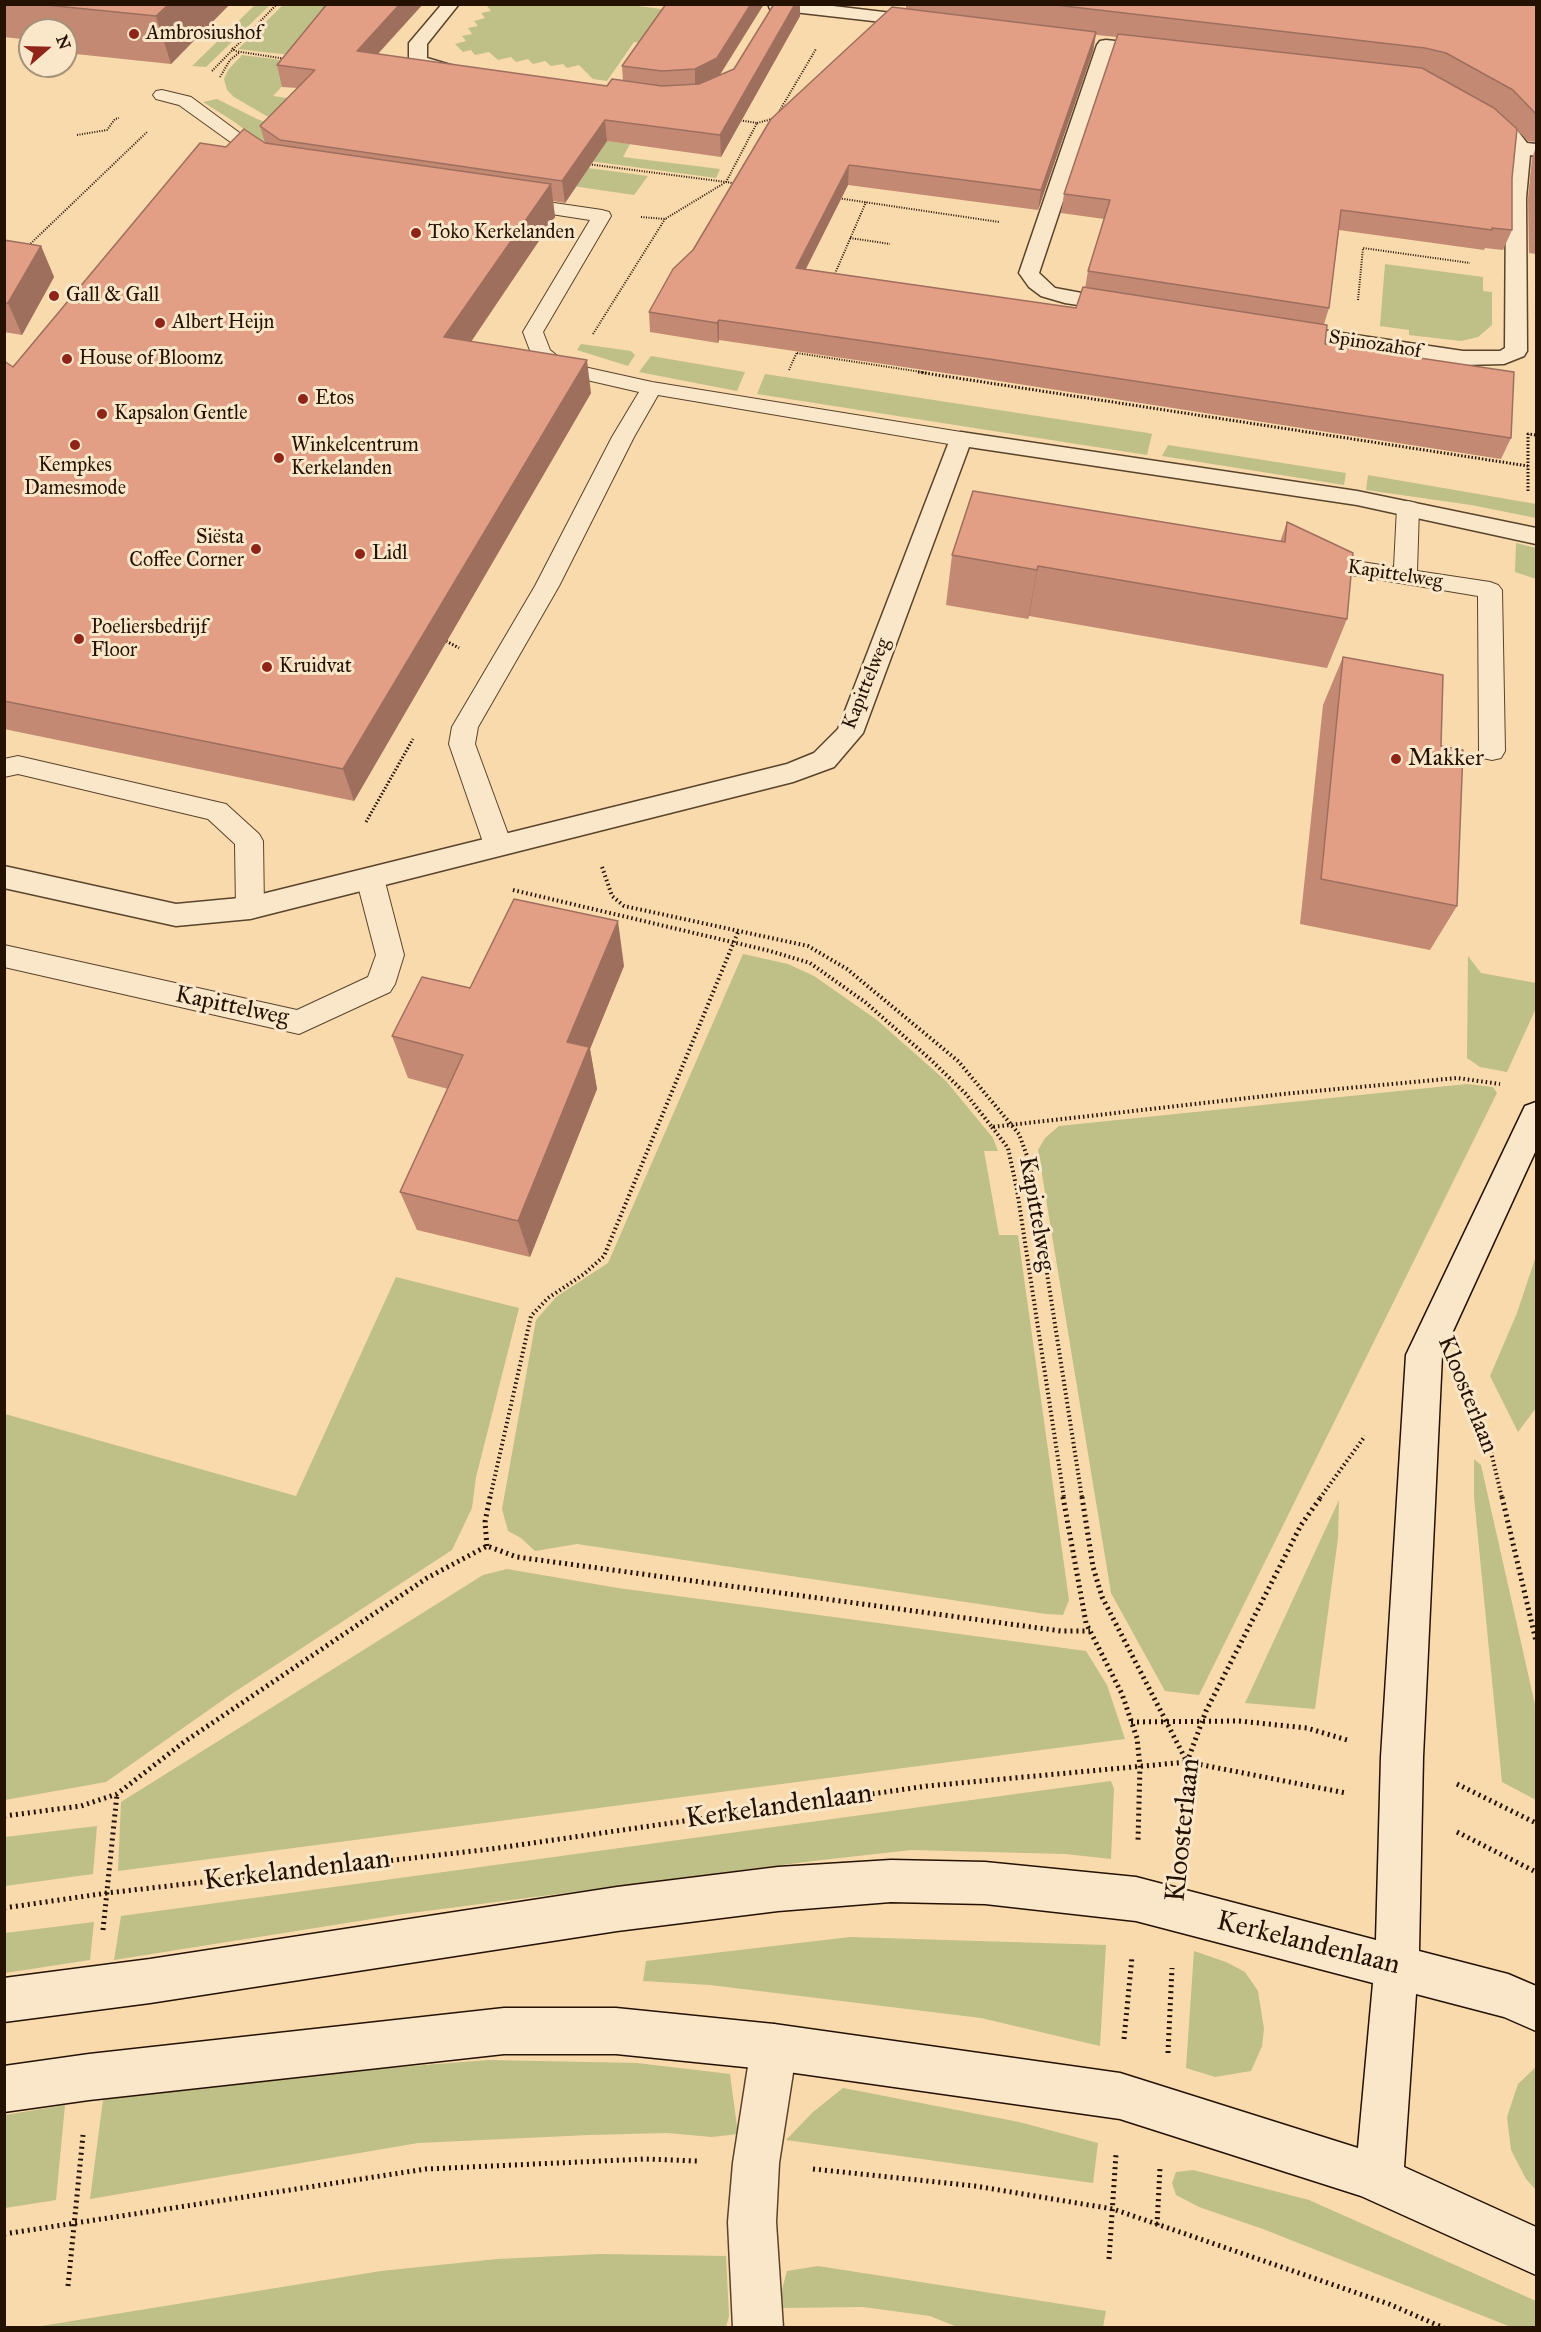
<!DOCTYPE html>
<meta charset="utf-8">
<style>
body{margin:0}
#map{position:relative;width:1541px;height:2332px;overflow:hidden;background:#f8daad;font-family:"IM FELL Great Primer",serif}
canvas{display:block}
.frame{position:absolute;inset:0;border:6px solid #251100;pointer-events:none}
.north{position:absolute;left:18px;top:18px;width:60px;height:60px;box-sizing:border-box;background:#fae7ca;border:2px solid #a59179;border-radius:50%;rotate:70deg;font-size:16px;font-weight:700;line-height:24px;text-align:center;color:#251100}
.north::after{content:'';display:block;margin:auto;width:21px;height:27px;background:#8f2418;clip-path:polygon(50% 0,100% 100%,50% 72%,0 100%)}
</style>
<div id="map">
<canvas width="1541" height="2332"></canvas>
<div class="frame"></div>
<div class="north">N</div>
</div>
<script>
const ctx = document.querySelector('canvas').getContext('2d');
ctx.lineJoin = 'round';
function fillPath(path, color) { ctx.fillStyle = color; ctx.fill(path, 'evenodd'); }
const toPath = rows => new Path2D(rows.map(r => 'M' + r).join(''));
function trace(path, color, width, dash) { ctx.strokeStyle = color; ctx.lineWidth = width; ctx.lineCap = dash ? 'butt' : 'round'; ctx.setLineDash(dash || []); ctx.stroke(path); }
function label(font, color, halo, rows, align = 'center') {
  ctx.font = font + ' "IM FELL Great Primer",serif'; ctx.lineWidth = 6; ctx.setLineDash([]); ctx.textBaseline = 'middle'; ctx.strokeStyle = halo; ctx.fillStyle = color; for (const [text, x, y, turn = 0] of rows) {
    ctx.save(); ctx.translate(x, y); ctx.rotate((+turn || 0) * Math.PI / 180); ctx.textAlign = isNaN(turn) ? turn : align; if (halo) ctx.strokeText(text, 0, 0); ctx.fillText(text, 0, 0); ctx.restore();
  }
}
fillPath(toPath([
 [256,4,270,5,206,67,192,66],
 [623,4,676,11,654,44,634,42,607,81,593,79,579,65,567,68,563,64,551,66,545,61,533,64,528,59,516,62,511,57,498,60,489,52,475,55,471,50,463,52,455,44,466,41,462,36,472,34,468,28,478,26,474,21,485,18,481,13,491,11,487,6],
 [283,5,335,5,308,57,238,49],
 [242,55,304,63,273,96,630,144,623,157,720,169,716,178,270,118,234,97,227,90,224,79,228,70],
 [217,99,257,119,279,127,648,176,634,195,470,171,286,162,236,123,203,102],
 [1385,264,1483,277,1483,291,1492,292,1492,325,1478,337,1461,341,1409,335,1409,330,1380,326],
 [581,344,631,351,635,355,628,366,577,350],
 [651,356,745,372,737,391,639,372],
 [765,374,1148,433,1152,434,1147,455,757,394],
 [1168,445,1346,473,1344,485,1162,456],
 [1368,475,1536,504,1536,518,1471,505,1366,490],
 [1516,543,1536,548,1536,579,1515,572],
 [743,954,788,964,814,976,877,1020,946,1081,993,1138,998,1151,984,1151,999,1235,1018,1235,1069,1600,1063,1615,1046,1614,577,1544,535,1551,521,1538,508,1531,502,1509,536,1320,556,1297,608,1263],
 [1468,956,1481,973,1536,983,1536,1008,1507,1072,1480,1067,1467,1058],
 [1467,1084,1493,1087,1497,1093,1199,1695,1165,1691,1111,1593,1038,1150,1045,1138,1059,1126],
 [1536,1256,1536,1408,1518,1432,1490,1376,1517,1313],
 [396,1277,519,1308,476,1477,472,1508,452,1550,230,1695,106,1782,5,1800,5,1414,296,1496],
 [1474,1459,1481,1465,1536,1709,1536,1800,1502,1782,1474,1497],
 [1339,1500,1338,1538,1315,1709,1245,1703],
 [507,1569,618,1588,1086,1651,1107,1685,1125,1739,118,1871,121,1802,483,1575],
 [1111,1781,1114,1789,1111,1859,1065,1854,911,1850,813,1861,403,1914,114,1960,121,1916],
 [97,1826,93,1874,5,1886,5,1837],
 [94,1922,90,1960,5,1973,5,1933],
 [850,1937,1106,1945,1100,2046,981,2018,710,1985,643,1981,646,1961],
 [1194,1951,1226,1962,1245,1972,1258,1991,1264,2029,1262,2046,1251,2071,1215,2077,1186,2068],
 [489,2060,637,2063,730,2074,738,2134,712,2137,667,2133,589,2135,418,2143,90,2199,103,2100,183,2084],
 [1536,2067,1536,2190,1526,2179,1511,2150,1507,2117,1518,2084],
 [843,2088,1019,2122,1098,2143,1093,2183,786,2140,813,2112],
 [65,2105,56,2200,5,2208,5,2115],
 [1193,2170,1309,2200,1536,2301,1536,2327,1511,2327,1263,2229,1199,2207,1176,2195,1172,2183,1176,2172],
 [600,2254,726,2256,729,2316,726,2327,35,2327,381,2271,497,2259],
 [818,2266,1106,2311,1103,2327,960,2328,930,2316,863,2307,777,2308,787,2271]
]), '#bfbf88');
const lane = toPath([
 [162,90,191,97,279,162,276,166,264,166,179,105,156,99,153,95,156,91,162,90],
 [513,197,602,210,609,212,611,216,543,332,550,350,566,363,652,382,961,432,969,434,972,439,969,444,961,446,658,395,634,437,559,586,478,727,475,744,512,845,508,852,498,855,488,852,484,845,449,744,452,727,535,586,612,437,639,392,552,372,531,353,523,332,590,220,506,207,504,203,506,199,513,197],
 [1408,501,1416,503,1419,508,1417,571,1490,582,1498,585,1502,590,1505,751,1501,758,1492,760,1483,758,1479,751,1478,596,1310,568,1302,566,1298,561,1302,556,1310,554,1394,567,1397,508,1400,503,1408,501],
 [18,756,226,804,259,834,263,841,264,908,260,916,250,919,240,916,236,908,235,844,208,819,18,774,4,777,4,759,18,756],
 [370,868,380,871,384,878,404,955,395,984,390,992,299,1034,4,967,4,945,297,1010,368,977,376,955,356,878,360,871,370,868]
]);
const street = toPath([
 [442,4,459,4,427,44,427,58,464,69,467,73,464,77,458,78,438,75,412,65,409,61,409,43,442,4],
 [768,4,816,4,926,17,932,18,935,22,932,26,926,27,776,10,770,9,768,4],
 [1106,40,1160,46,1166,47,1169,51,1166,55,1160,56,1113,51,1039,273,1055,288,1130,302,1134,306,1130,310,1123,312,1065,303,1041,296,1029,287,1019,273,1097,45,1100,41,1106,40],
 [1480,107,1486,109,1517,130,1527,143,1536,144,1536,156,1530,155,1526,198,1527,351,1524,356,1504,364,1463,365,1273,335,1270,330,1273,325,1281,324,1463,351,1500,351,1505,348,1506,198,1512,148,1503,138,1474,117,1471,113,1474,109,1480,107],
 [961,432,1357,491,1536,528,1536,544,1357,505,969,447,863,733,834,767,793,782,250,919,176,926,4,888,4,866,176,904,250,897,787,764,814,753,838,729,950,439,953,434,961,432],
 [774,2024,790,2031,797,2047,779,2163,776,2222,783,2328,733,2328,728,2222,733,2163,751,2047,758,2031,774,2024]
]);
const secondary = toPath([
 [1536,1102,1536,1150,1442,1355,1423,1757,1419,1951,1508,1974,1536,1986,1536,2031,1504,2017,1416,1994,1404,2167,1536,2227,1536,2275,1361,2196,1120,2119,774,2070,616,2054,504,2054,89,2100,4,2112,4,2066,89,2054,504,2008,616,2008,774,2024,1120,2073,1358,2148,1373,1983,1136,1921,985,1904,891,1902,778,1911,617,1931,150,2003,4,2022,4,1978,150,1959,617,1887,778,1867,891,1860,985,1862,1136,1877,1376,1940,1381,1757,1406,1355,1525,1106,1536,1102]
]);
trace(lane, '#5a432b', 2);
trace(street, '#5a432b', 3);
trace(secondary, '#251100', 3);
trace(toPath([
 [232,48,235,51,286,59],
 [212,71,277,4],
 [220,77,230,60,240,52],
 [777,115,816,49],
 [757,123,776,118],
 [77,135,107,130,115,119,119,118],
 [587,164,726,182,757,123,738,120],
 [837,198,999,222],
 [641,217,665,219,726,182,738,184],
 [850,238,890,244],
 [27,247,147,132],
 [834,276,866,202],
 [1358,300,1363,248,1470,263],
 [593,334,665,219],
 [797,353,928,373],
 [789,370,797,352]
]), '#251100', 2, [1, 1.5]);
trace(toPath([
 [918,372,1528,466],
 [1528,491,1528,434,1536,435],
 [446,641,459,648],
 [366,822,413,739]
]), '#251100', 3, [1.5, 2]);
trace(toPath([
 [602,867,612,896,624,906,808,946,847,969,958,1061,1019,1134,1030,1164,1082,1498],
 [513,890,770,951,810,963,865,1002,930,1059,966,1094,992,1127,1283,1094,1457,1078,1500,1084],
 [992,1127,1008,1148,1017,1190,1064,1498],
 [1476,1414,1488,1439,1502,1498],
 [490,1498,531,1316,548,1298,584,1274,604,1256,738,932],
 [1320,1498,1365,1436]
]), '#251100', 4, [1.5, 3]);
trace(toPath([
 [1063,1497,1086,1623,1122,1694,1137,1738,1140,1766,1138,1841],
 [1082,1497,1093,1567,1102,1597,1187,1762],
 [1502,1497,1536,1641],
 [487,1546,485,1522,490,1497],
 [1131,1722,1239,1721,1307,1728,1347,1740],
 [1457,1784,1536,1823],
 [4,1816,81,1806,117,1794,184,1742,427,1578,487,1546,517,1557,1061,1631,1090,1631],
 [1457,1832,1536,1872],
 [1180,1852,1187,1762,1206,1711,1301,1525,1321,1497],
 [4,1908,107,1893,491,1849,927,1786,1187,1762,1346,1793],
 [103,1930,117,1794],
 [1124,2039,1132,1957],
 [1168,2053,1172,1968],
 [813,2169,975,2186,1113,2209,1389,2304,1444,2328],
 [1157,2225,1160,2168],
 [4,2234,426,2169,645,2159,697,2161],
 [1109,2259,1116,2154],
 [68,2286,83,2135]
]), '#251100', 5, [2, 4]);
fillPath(lane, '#fae7ca');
fillPath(street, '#fae7ca');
fillPath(secondary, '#fae7ca');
fillPath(toPath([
 [4,4,230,4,171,64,66,53,66,30,30,30,30,40,4,37],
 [327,4,423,4,378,54,607,86,623,81,622,66,666,4,764,4,720,75,734,69,774,4,800,4,800,16,721,157,607,141,565,203,553,201,555,217,471,342,591,393,354,801,4,729,4,361,13,367,226,147,265,143,260,126,297,88,282,87,277,65],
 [906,4,1536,4,1536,142,1528,141,1517,130,1512,178,1512,230,1503,250,1485,248,1484,250,1339,230,1329,308,1324,324,1325,344,1511,438,1501,459,986,379,719,340,718,343,650,332,649,312,693,250,906,9],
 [1096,35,1117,37,1064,194,1061,213,1104,219,1088,271,1085,288,1076,308,806,269,848,185,1038,210,1093,51],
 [1536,147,1536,254,1529,253,1528,198,1532,158],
 [4,240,41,246,54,277,22,335,4,332],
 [1287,522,1347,619,1327,668,1029,616,1028,619,946,605,952,555,1280,542],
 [1343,657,1441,746,1457,906,1430,950,1300,924,1323,705],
 [624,966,590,1049,597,1089,530,1257,417,1230,400,1192,448,1089,408,1078,392,1036,470,988]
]), '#c38973');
fillPath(toPath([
 [169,4,230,4,171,64,156,16],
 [400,4,423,4,361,72,357,51],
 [751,4,764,4,717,79,695,91,695,69],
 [795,4,800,4,800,16,721,157,720,135],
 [1096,32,1093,51,1038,210,1041,190],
 [605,120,607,141,565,203,562,181],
 [849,165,848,185,796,288,796,268],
 [551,184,555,217,451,371,444,337],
 [41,246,54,277,22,335,8,303],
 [719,320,719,340,718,343,717,323],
 [587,360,591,393,354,801,343,769],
 [1038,566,1029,616,1028,619,1037,570],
 [618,921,624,966,590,1049,597,1089,530,1257,518,1221,567,1042]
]), '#9f6f5e');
const building = toPath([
 [36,4,169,4,156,16,36,4],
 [327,4,400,4,357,51,607,86,612,79,662,86,699,84,734,69,774,4,795,4,720,135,605,120,562,181,280,140,260,126,315,70,277,65,327,4],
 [666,4,751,4,717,58,695,69,662,71,622,66,666,4],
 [1047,4,1536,4,1536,114,1513,90,1446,53,1425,48,1047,4],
 [892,7,1096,32,1041,190,849,165,796,268,1076,308,1083,287,1327,325,1325,344,1514,372,1511,438,989,359,719,320,717,323,649,312,673,269,693,250,771,119,892,7],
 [1118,34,1422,68,1494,108,1517,129,1512,178,1512,230,1492,228,1492,230,1341,210,1329,308,1088,271,1110,200,1064,194,1118,34],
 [244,129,265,143,551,184,444,337,587,360,343,769,4,701,4,361,13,367,200,143,226,147,244,129],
 [4,240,41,246,8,303,4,303,4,240],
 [973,491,1285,542,1287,522,1353,553,1347,619,1038,566,1037,570,952,555,973,491],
 [1343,657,1443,675,1441,746,1463,750,1457,906,1321,879,1343,657],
 [514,899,618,921,567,1042,589,1047,518,1221,400,1192,463,1055,392,1036,422,977,470,988,514,899]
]);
fillPath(building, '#e39f86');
trace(building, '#9f6f5e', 1.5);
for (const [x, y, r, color] of [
 [134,34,6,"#8f2418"],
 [416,233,6,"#8f2418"],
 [54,296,6,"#8f2418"],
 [160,323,6,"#8f2418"],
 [67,359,6,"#8f2418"],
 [303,399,6,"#8f2418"],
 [102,414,6,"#8f2418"],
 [75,445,6,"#8f2418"],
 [279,458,6,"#8f2418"],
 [256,549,6,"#8f2418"],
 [360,554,6,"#8f2418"],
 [79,639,6,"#8f2418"],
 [267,667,6,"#8f2418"],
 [1396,759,6,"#8f2418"]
]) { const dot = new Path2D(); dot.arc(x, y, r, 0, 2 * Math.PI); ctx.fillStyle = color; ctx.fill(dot); trace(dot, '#fae7ca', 2); }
label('20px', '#251100', '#fae7ca', [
 ["Ambrosiushof",146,34],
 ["Toko Kerkelanden",428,233],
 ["Gall & Gall",66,296],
 ["Albert Heijn",172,323],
 ["House of Bloomz",79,359],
 ["Etos",315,399],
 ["Kapsalon Gentle",114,414],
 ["Winkelcentrum",291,446],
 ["Kerkelanden",291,469],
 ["Kempkes",75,466,"center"],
 ["Damesmode",75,489,"center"],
 ["Siësta",244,538,"right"],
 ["Coffee Corner",244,561,"right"],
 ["Lidl",372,554],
 ["Poeliersbedrijf",91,628],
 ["Floor",91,651],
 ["Kruidvat",279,667]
], 'left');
label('20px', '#251100', '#fae7ca', [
 ["Spinozahof",1375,345,9],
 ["Kapittelweg",1395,575,9],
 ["Kapittelweg",867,684,-68]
]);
label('24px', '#251100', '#fae7ca', [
 ["Makker",1408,759]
], 'left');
label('24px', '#251100', '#fae7ca', [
 ["Kapittelweg",232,1007,12],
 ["Kapittelweg",1036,1214,80],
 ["Kloosterlaan",1467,1395,68]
]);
label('28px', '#251100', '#fae7ca', [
 ["Kerkelandenlaan",779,1807,-8],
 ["Kloosterlaan",1184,1830,-84],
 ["Kerkelandenlaan",297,1871,-7],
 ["Kerkelandenlaan",1308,1944,14]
]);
</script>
